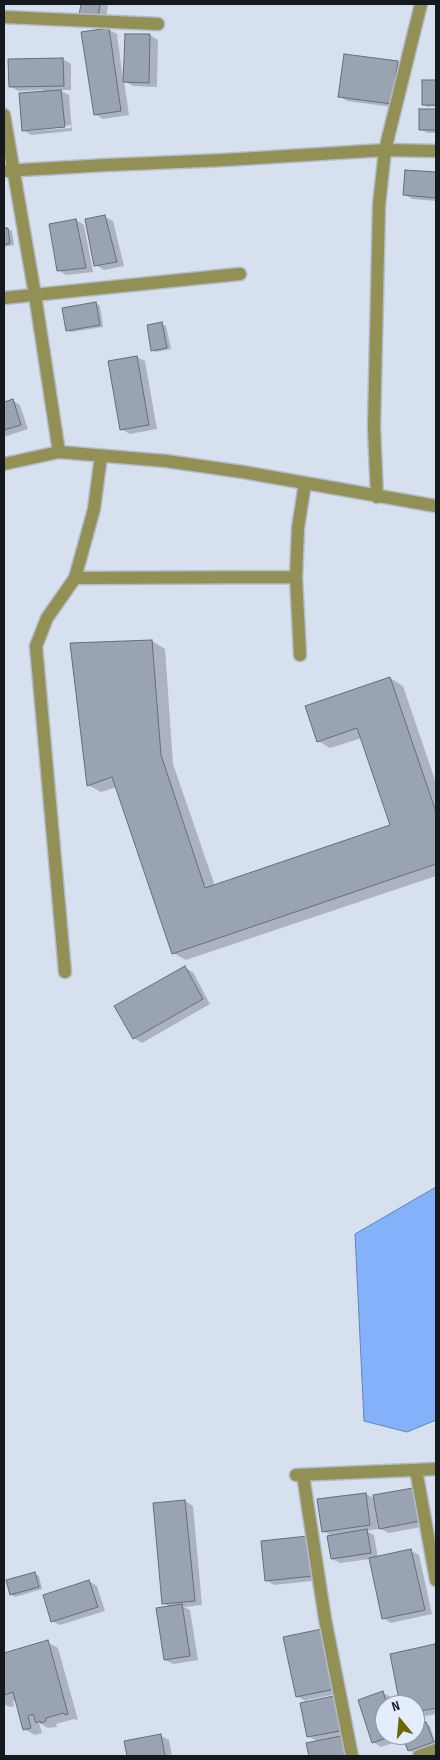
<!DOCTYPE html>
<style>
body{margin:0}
#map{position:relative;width:440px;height:1760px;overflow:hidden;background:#d6e0ef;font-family:"Sofia Sans Condensed",sans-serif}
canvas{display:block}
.frame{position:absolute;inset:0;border:5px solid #15191e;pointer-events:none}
.north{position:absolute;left:375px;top:1695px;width:50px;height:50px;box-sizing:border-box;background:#e3edfd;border:1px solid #9198a4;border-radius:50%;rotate:343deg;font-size:14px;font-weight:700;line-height:20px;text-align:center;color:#15191e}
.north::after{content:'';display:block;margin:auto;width:18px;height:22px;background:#6d6800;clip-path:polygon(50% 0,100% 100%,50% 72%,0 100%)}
</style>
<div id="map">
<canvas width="440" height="1760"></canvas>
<div class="frame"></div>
<div class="north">N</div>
</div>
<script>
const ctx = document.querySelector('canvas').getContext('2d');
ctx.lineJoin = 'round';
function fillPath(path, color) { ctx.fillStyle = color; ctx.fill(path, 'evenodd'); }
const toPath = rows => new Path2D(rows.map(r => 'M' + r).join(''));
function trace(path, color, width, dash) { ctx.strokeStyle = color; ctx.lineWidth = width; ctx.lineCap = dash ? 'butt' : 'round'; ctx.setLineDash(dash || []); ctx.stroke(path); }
const water = toPath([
 [436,1187,436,1420,407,1432,364,1421,355,1234,436,1187]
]);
fillPath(water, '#83b1fa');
trace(water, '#6283b8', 1);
fillPath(toPath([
 [82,4,108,4,106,22,80,15],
 [109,30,117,34,123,79,126,35,150,35,158,40,157,87,133,86,124,81,129,115,103,119,95,114],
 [63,59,71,64,71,90,59,90,69,95,72,131,31,135,23,130,43,90,18,91,10,86],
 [71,125,71,128,29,131,29,129],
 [398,63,406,67,400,108,347,101,339,96],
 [423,82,436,82,436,106,427,107,423,104],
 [420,110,436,111,436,133,428,133,420,129],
 [406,171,436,174,436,201,412,199,404,194],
 [105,217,113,221,124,266,104,270,96,265],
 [76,220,84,225,93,272,66,275,58,270],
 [8,229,12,231,14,245,4,247,4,230],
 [96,303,100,306,103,327,71,332,67,330],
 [162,324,166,326,171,349,156,352,153,350],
 [137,357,145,361,157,429,130,434,121,429],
 [12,400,20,405,28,429,4,437,4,403],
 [152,641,165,649,173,764,215,886,392,826,362,738,330,748,318,741,390,678,403,686,436,783,436,876,186,960,173,953,117,787,101,792,88,785],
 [185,968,193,972,210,1004,142,1043,134,1038],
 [366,1494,375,1499,374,1496,427,1526,389,1533,381,1529,379,1521,377,1522,378,1529,366,1531,374,1535,378,1558,411,1551,419,1555,432,1614,391,1623,383,1618,370,1559,340,1563,332,1559,332,1536,323,1531],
 [185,1501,193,1506,202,1605,184,1607,190,1610,198,1660,173,1664,165,1660,170,1607,163,1603],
 [262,1542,321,1580,274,1585,266,1580],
 [35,1574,39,1576,42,1589,15,1597,11,1594],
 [89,1581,97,1586,105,1611,60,1625,52,1621],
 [330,1634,342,1693,307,1700,307,1702,297,1696],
 [47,1642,58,1648,78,1720,74,1719,56,1724,57,1727,48,1728,39,1723,42,1733,35,1735,24,1729,16,1700,13,1701,14,1706,10,1707,4,1704,4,1654],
 [434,1645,436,1646,436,1714,415,1718,415,1705,401,1705],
 [383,1693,391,1697,393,1705,385,1705,385,1735,415,1735,415,1727,426,1723,430,1726,436,1745,413,1753,409,1750,405,1739,381,1747,373,1742],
 [342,1702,357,1756,310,1756,307,1744,318,1742,308,1736,302,1704],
 [161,1736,169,1740,172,1756,128,1756,125,1742]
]), '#0003');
const building = toPath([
 [81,4,100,4,98,18,79,15,81,4],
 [109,28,121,111,94,115,81,32,109,28],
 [125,34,150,34,149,83,123,82,125,34],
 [344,54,398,61,392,104,338,97,344,54],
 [63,58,64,86,9,87,8,59,63,58],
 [422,80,436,80,436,105,422,105,422,80],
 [61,90,65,127,22,131,19,93,61,90],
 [419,109,436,109,436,130,419,130,419,109],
 [405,170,436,172,436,198,403,195,405,170],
 [105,215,117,262,94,266,85,219,105,215],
 [76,219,86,268,57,271,49,224,76,219],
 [4,228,8,228,10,243,4,245,4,228],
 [96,302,100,325,66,331,62,308,96,302],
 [162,322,167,348,151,351,147,325,162,322],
 [137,356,149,425,120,430,108,361,137,356],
 [13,399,21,425,4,430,4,402,13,399],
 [152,640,161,755,205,888,390,825,357,728,317,742,305,706,390,677,436,812,436,864,172,954,112,777,87,786,70,643,152,640],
 [185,966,203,999,133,1039,114,1006,185,966],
 [413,1488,420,1521,379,1529,373,1495,413,1488],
 [366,1493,370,1525,322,1532,317,1499,366,1493],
 [185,1500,195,1601,162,1604,153,1503,185,1500],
 [367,1529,371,1553,331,1559,327,1536,367,1529],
 [308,1536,313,1576,265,1581,261,1541,308,1536],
 [411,1549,425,1610,382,1619,369,1558,411,1549],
 [35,1572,39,1587,10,1595,6,1580,35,1572],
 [89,1580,98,1607,51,1622,43,1595,89,1580],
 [182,1604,190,1656,164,1660,156,1608,182,1604],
 [322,1629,335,1689,296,1697,283,1637,322,1629],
 [48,1640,68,1714,65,1715,64,1713,46,1718,46,1721,41,1723,40,1721,36,1723,33,1714,28,1716,31,1728,23,1730,13,1692,4,1695,4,1653,48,1640],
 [435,1644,436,1652,436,1708,415,1712,415,1705,400,1705,390,1654,435,1644],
 [383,1691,387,1705,385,1705,385,1735,396,1735,372,1743,358,1700,383,1691],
 [334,1696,340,1731,307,1737,300,1703,334,1696],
 [426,1722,434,1742,408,1751,402,1735,415,1735,415,1726,426,1722],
 [161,1734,165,1756,127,1756,124,1741,161,1734],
 [346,1735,351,1756,309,1756,306,1743,346,1735]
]);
fillPath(building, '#99a3b2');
trace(building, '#656d7b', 1);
const minor = toPath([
 [4,17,158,24],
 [4,115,35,295,59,452],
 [4,171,107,165,224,160,385,150,421,4],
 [4,298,240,274],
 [4,464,59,452,166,461,243,472,436,506],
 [377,497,374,427,379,205,385,150,436,151],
 [75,578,296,577],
 [300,655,296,577,298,528,305,483],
 [65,972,36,646,47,618,75,578,94,509,101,456],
 [416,1470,436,1580],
 [296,1475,436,1469],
 [303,1475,325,1619,352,1756],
 [419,1756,436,1750]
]);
trace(minor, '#b3bcc9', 15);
trace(minor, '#939055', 12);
</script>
